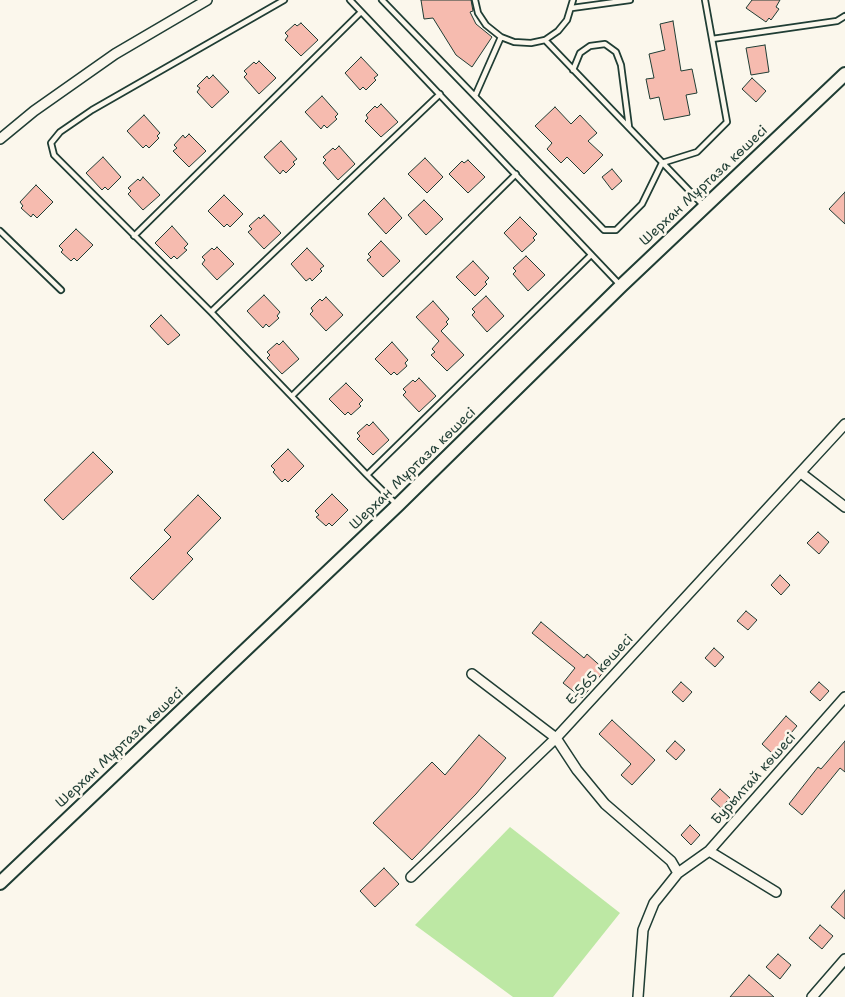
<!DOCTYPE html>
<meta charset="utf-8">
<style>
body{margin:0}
canvas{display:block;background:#fbf7ec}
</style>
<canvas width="845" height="997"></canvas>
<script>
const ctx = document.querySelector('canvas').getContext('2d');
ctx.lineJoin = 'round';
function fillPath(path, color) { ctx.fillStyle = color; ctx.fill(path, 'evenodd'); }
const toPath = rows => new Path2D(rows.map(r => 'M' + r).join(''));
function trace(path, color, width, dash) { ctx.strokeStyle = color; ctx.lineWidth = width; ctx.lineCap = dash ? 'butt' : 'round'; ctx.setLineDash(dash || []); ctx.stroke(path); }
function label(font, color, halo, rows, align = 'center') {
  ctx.font = font + ' "Shantell Sans",sans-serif'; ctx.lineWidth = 5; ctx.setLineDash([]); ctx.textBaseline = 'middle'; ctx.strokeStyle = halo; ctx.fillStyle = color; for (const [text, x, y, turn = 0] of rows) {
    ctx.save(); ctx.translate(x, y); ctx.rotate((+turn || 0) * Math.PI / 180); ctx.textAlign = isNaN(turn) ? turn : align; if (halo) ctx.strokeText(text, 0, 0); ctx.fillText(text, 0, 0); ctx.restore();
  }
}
fillPath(toPath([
 [510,827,620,913,553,997,513,997,415,925]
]), '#bde8a4');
const building = toPath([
 [421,0,471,0,473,11,470,12,476,24,492,37,472,67,456,55,433,18,424,19,421,0],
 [752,0,780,0,776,7,779,9,771,20,769,18,766,22,746,8,752,0],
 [673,21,681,71,692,69,697,93,686,95,690,115,664,120,659,97,650,99,646,79,654,78,649,54,665,50,660,24,673,21],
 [301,23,318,40,301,56,285,40,288,36,285,33,295,24,297,26,301,23],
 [765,45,769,72,751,75,746,48,765,45],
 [361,57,378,75,374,78,376,80,366,90,363,87,360,90,345,73,361,57],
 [259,61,276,78,259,94,244,77,247,74,244,71,254,62,256,64,259,61],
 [213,75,229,92,212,108,197,92,200,88,197,86,207,76,209,79,213,75],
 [752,78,766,91,756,102,742,89,752,78],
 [322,96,338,114,335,117,337,119,327,128,324,125,321,129,305,112,322,96],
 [381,104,398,122,381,137,365,121,368,118,366,115,375,106,377,108,381,104],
 [555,107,571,124,580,115,597,133,588,141,603,155,584,174,567,157,561,163,547,149,552,143,535,126,555,107],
 [144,115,160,133,157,136,159,138,149,148,146,145,143,148,127,131,144,115],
 [189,134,206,151,189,167,173,151,177,148,174,145,183,135,185,138,189,134],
 [281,141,297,159,293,162,295,164,286,173,283,170,280,174,264,157,281,141],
 [339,146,355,164,338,180,323,163,326,160,323,157,333,148,335,150,339,146],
 [103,157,121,177,108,190,105,187,102,190,86,173,103,157],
 [425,158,443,177,427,193,408,174,425,158],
 [468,160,485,177,468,193,449,174,462,161,464,163,468,160],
 [612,169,622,181,612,190,602,177,612,169],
 [143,177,160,195,143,210,128,194,131,191,128,188,138,179,140,181,143,177],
 [36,185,53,202,37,218,33,214,31,217,21,208,23,206,20,202,36,185],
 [845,192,845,224,829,209,845,192],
 [224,195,243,214,230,227,227,224,224,227,208,211,224,195],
 [384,198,402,218,386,234,368,214,384,198],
 [424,200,443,219,426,235,408,215,424,200],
 [264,215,281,233,264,249,248,232,252,229,249,226,259,217,260,219,264,215],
 [520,217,537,234,533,238,535,240,522,252,504,233,520,217],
 [172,226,188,244,184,248,187,250,177,259,174,256,171,259,155,243,172,226],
 [76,229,93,245,77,261,74,258,71,261,61,252,63,250,59,246,76,229],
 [381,241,400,261,383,277,367,260,371,257,368,254,381,241],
 [217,247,234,264,217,280,202,264,205,260,202,257,212,248,214,250,217,247],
 [307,248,324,266,320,269,322,271,312,281,310,278,306,281,291,264,307,248],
 [526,256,545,275,528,291,513,274,516,271,513,268,526,256],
 [473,261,489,278,485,282,487,284,475,296,456,277,473,261],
 [264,295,280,312,277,316,279,318,269,327,266,324,263,328,247,311,264,295],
 [486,296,504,316,487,332,472,315,475,312,472,309,486,296],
 [326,297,343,315,326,331,310,314,313,311,311,308,320,299,322,301,326,297],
 [433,301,449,319,446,322,448,324,441,331,464,355,447,371,431,355,435,352,432,349,439,341,416,317,433,301],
 [161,315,180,335,168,345,150,326,161,315],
 [283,341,299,359,282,374,267,358,270,355,267,352,277,343,279,345,283,341],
 [392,342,408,360,405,363,407,366,397,375,394,372,391,375,375,359,392,342],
 [419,378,436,396,419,412,403,395,406,392,403,389,413,380,415,382,419,378],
 [346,383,363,400,359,404,361,406,351,415,348,412,345,415,329,399,346,383],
 [373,422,389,440,373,455,357,439,360,436,357,433,367,424,369,426,373,422],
 [288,449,304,466,288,482,285,479,282,482,273,472,275,470,271,466,288,449],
 [93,452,113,472,63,520,44,500,93,452],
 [332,494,348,510,332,526,329,523,326,526,316,517,319,515,315,511,332,494],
 [198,495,221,518,187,553,193,559,153,600,130,578,171,537,164,530,198,495],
 [818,532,829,542,819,554,807,543,818,532],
 [780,575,790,585,781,595,771,585,780,575],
 [746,611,757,620,748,630,737,621,746,611],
 [541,622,584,658,587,654,605,670,582,698,563,683,575,668,532,633,541,622],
 [714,648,724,657,715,667,705,658,714,648],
 [681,682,692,692,683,702,672,692,681,682],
 [819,682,829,691,820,701,810,692,819,682],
 [786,716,797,726,773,754,762,744,786,716],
 [612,720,655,760,632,785,621,775,631,764,599,734,612,720],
 [479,735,506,758,476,794,412,860,373,823,432,762,445,775,479,735],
 [675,741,685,750,676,760,666,751,675,741],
 [845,741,845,772,840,768,802,815,789,804,818,767,821,769,845,741],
 [720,789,730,798,721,808,711,799,720,789],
 [690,825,700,835,691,845,681,835,690,825],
 [384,868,399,884,375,907,360,891,384,868],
 [845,890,845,919,831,907,845,890],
 [820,925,833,936,822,949,809,938,820,925],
 [778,954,791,965,780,979,766,967,778,954],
 [749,975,774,997,730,997,749,975]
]);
fillPath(building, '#f6bbaf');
trace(building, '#1f3d34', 1);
const lane = toPath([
 [284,0,92,110,60,132,51,143,54,155,211,312,367,475,591,255],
 [350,0,621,286],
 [382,0,604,230,616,230,642,204,662,163,697,152,727,122,705,0],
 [475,0,478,13,486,25,501,37,514,42,531,43,545,40,558,31,567,20,573,0],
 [572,8,630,0],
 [712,39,837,21,845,16],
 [545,40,703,205],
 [573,70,580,53,590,46,605,44,616,52,621,65,629,127],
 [475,96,501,37],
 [0,231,61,290],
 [134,236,361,12],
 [211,312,440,94],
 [292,396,516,174],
 [367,475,396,504]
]);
const street = toPath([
 [0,139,34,111,115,54,207,0],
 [801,473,845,507],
 [472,674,556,738,577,770,605,804,671,861,678,873,654,903,643,930,638,997],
 [709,851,776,892],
 [678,873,709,851,845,697],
 [411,877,556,738,845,424],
 [812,997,845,959]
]);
const secondary = toPath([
 [0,883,398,505,621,286,845,74]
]);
trace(lane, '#1f3d34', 8);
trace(street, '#1f3d34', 12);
trace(secondary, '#1f3d34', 16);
trace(lane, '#fbf7ec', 4.5);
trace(street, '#fbf7ec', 9);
trace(secondary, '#fbf7ec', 12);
label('14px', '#1f3d34', '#fbf7ec', [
 ["Шерхан Мұртаза көшесі",704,186,-43],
 ["Шерхан Мұртаза көшесі",413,469,-44],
 ["Е-565 көшесі",600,670,-47],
 ["Шерхан Мұртаза көшесі",120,748,-43],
 ["Бурылтай көшесі",754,779,-48]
]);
</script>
